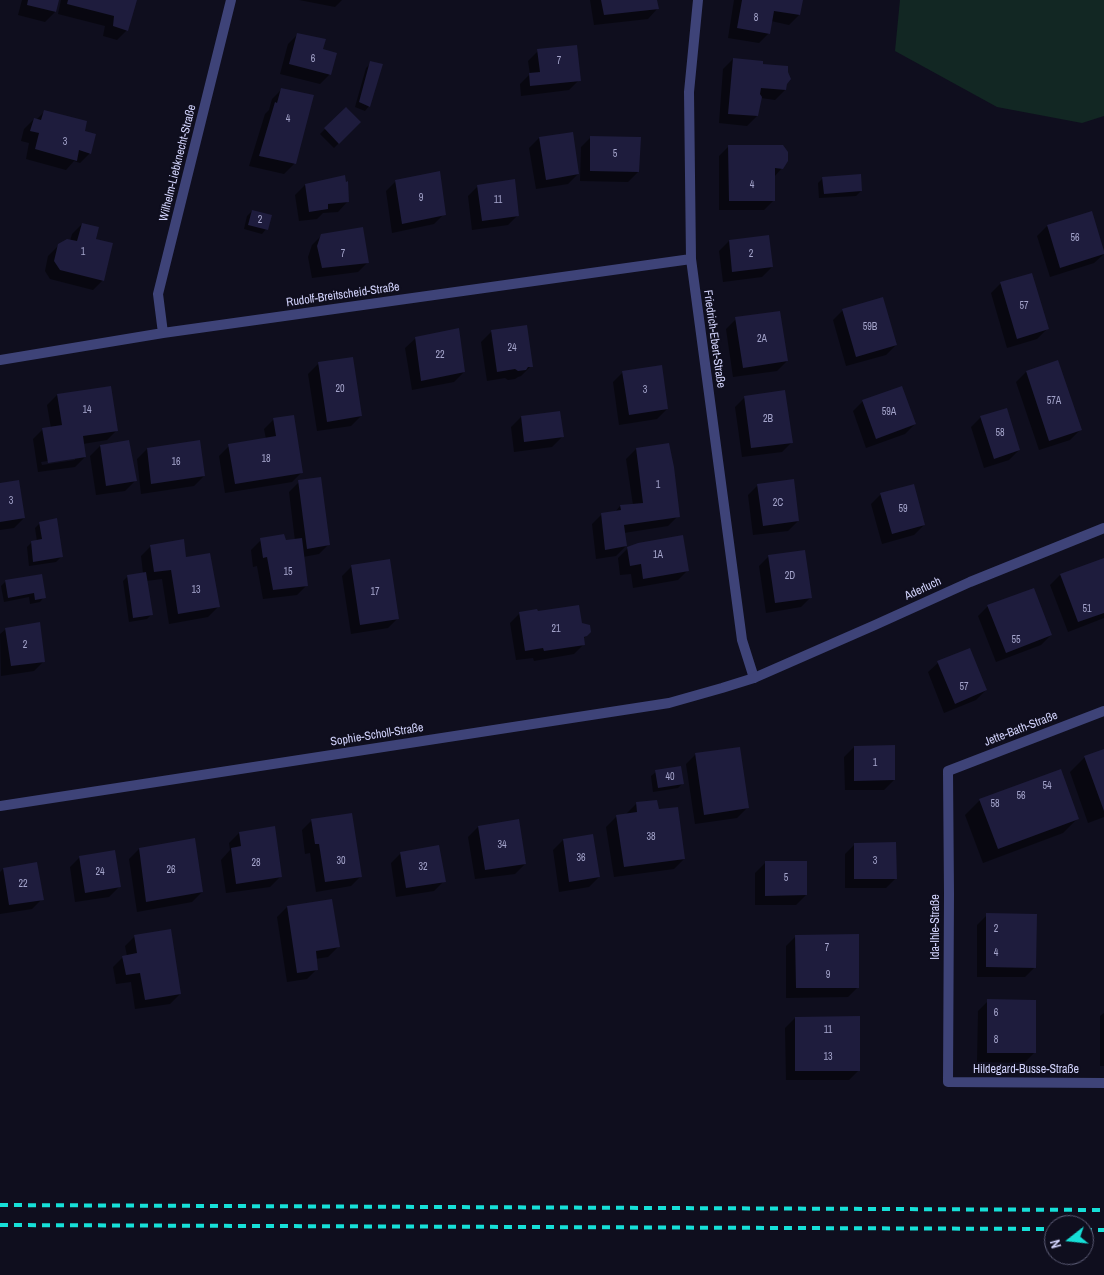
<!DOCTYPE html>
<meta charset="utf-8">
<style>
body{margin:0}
#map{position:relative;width:1104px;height:1275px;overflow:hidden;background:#0f0e1e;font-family:"Archivo Narrow",sans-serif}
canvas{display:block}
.north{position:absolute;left:1044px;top:1215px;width:50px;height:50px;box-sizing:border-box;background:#0f0e1e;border:1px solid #5c5c76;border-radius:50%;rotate:254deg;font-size:14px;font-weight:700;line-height:20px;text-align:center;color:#d0d1fa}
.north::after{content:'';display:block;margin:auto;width:18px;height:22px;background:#16e0d8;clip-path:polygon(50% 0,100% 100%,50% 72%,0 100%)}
</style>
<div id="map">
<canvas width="1104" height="1275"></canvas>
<div class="north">N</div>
</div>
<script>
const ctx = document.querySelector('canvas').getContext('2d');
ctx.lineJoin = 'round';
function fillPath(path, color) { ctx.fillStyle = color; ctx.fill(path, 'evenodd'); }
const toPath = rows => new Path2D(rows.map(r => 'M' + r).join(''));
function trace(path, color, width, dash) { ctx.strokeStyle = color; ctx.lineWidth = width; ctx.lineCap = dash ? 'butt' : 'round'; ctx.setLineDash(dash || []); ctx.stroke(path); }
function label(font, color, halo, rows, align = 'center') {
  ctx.font = font + ' "Archivo Narrow",sans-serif'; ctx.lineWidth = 4; ctx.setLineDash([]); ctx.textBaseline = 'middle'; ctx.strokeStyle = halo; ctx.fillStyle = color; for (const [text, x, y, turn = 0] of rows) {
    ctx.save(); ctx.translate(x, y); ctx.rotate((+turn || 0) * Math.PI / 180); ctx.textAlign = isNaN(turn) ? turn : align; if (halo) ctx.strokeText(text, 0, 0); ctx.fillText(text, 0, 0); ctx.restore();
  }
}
fillPath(toPath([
 [900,0,1104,0,1104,116,1082,123,997,107,895,51]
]), '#122723');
fillPath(toPath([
 [22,0,58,0,55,12,45,22,18,15],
 [61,0,136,0,127,30,117,40,103,36,105,26,58,14],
 [299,0,342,0,335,7],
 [590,0,656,0,657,9,648,19,594,25],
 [734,0,802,0,799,15,789,25,771,21,769,33,759,43,728,38],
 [298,34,322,50,330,74,320,84,280,74,288,44],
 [538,51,579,80,569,90,521,96,520,84,530,74,528,61],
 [733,59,762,66,785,84,785,90,775,100,761,98,757,116,747,126,719,123,723,69],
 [371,63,369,106,365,111,355,107,366,68],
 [282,89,312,96,294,164,284,174,249,166,265,114,269,110,272,99],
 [346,108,360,122,334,148,320,134],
 [45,111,83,132,90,153,80,163,74,161,66,170,26,159,29,143,21,141,24,129,34,119,36,120],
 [591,137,638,172,628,182,580,181,581,147],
 [539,138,578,174,568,184,536,189,529,148],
 [729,146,782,168,774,177,774,200,764,210,719,210,719,156],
 [823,178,861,191,856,196,819,198,818,183],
 [396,181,444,214,434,224,392,233,386,191],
 [305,185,348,201,338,212,323,213,317,219,299,221,295,195],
 [478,186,518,215,508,225,472,230,468,196],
 [252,211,266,229,262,234,244,229,247,216],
 [82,224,94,239,103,280,93,290,50,279,45,271,48,256,59,245,70,241,72,234],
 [1047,226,1104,254,1094,263,1050,277,1037,236],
 [322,235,368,262,358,272,312,278,308,257,312,245],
 [729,241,772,267,762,277,723,282,719,251],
 [1001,283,1047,329,1037,339,1007,348,991,293],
 [843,310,896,345,886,355,846,366,833,320],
 [736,319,787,361,777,371,733,377,726,329],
 [526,326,531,366,521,376,518,377,515,379,508,380,505,378,487,381,481,342,491,332],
 [416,338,464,372,454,382,412,390,405,348],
 [1058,362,1080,430,1070,440,1039,450,1016,382,1026,372],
 [318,364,361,416,351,426,317,431,308,374],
 [623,372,667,409,657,419,619,425,613,382],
 [57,395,117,430,107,440,83,444,85,457,75,467,38,472,33,439,43,429,51,428,47,405],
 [75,457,75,460,42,465,41,462],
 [745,397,792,442,782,452,742,457,735,407],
 [863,401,915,424,905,434,866,448,853,411],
 [521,417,562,437,552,447,514,452,511,427],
 [981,417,1019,450,1009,460,984,468,971,427],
 [274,419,302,472,292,482,225,493,219,456,229,446,266,439,264,429],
 [100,446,135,481,125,491,96,495,90,456],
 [147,449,204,476,194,486,141,494,137,459],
 [636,449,678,516,668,526,624,533,626,546,616,556,596,559,592,524,602,514,615,512,620,506,633,505,626,459],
 [299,482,329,544,319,554,303,557,307,585,297,595,263,599,257,566,253,567,251,550,261,540,285,542,295,541,289,492],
 [0,484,24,518,14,528,0,530],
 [758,485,798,521,788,531,753,535,748,495],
 [881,494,924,525,914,535,882,544,871,504],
 [40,523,61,557,56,562,29,566,27,547,32,542,37,541,35,528],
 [151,546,185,559,218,607,208,617,169,624,162,579,146,581,152,614,147,619,129,622,123,581,128,576,143,573,141,556],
 [628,548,688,570,678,580,633,588,631,574,620,575,618,558],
 [769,556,811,597,801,607,766,613,759,566],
 [1104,559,1104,618,1068,632,1050,585,1060,575],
 [352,566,398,618,388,628,351,634,342,576],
 [6,581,44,597,40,602,30,604,29,597,4,602,1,586],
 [988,606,1051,635,1041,645,996,662,978,616],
 [537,612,581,624,590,632,583,639,584,644,574,654,534,661,533,658,516,660,510,623,520,613],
 [6,629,44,661,34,671,1,676,0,634],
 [938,663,986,690,976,700,944,713,928,672],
 [854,747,894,780,884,790,845,790,844,757],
 [1104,750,1104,817,1088,823,1070,772,1085,757],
 [696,754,747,808,737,818,695,824,686,764],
 [656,772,683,783,678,788,653,792,651,776],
 [980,800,1078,818,1063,833,983,863,965,815],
 [636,804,658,811,684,859,674,869,614,877,606,827,616,817,626,814],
 [312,820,361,876,351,886,316,892,310,853,305,854,302,830],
 [518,820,525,864,515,874,475,879,468,837,478,827],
 [239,833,280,877,270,887,226,893,221,860,230,850,229,843],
 [563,840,599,877,589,887,559,892,553,850],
 [855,844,896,878,886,888,845,888,845,854],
 [139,849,202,892,192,902,137,912,129,859],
 [401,853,444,881,434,891,396,897,391,863],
 [80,857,119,887,109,897,75,902,70,867],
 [765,863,806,895,796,905,755,905,755,873],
 [3,869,42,899,32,909,0,914,0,872],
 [287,907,338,947,328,957,315,959,317,969,307,979,287,982,277,917],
 [987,915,1035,967,1025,977,977,977,977,925],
 [135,936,180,994,170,1004,135,1009,131,982,116,984,113,967,123,957,127,956,125,946],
 [796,936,858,987,848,997,786,998,786,946],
 [988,1001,1034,1053,1024,1063,977,1062,978,1011],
 [1104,1013,1104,1066,1100,1066,1100,1016],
 [795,1018,859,1070,849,1080,786,1080,785,1028]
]), '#0007');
fillPath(toPath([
 [28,0,59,0,56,12,27,5],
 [68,0,137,0,128,31,113,26,114,16,67,4],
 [601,0,657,0,659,9,604,15],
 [742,0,803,0,800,15,774,11,770,34,737,28],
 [297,33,326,39,323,49,337,53,331,75,289,64],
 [577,45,581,81,530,86,529,73,540,72,537,49],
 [733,58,763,61,763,64,788,66,788,72,791,79,787,84,786,90,761,88,760,94,762,97,758,116,728,114],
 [370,61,383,64,370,107,359,102],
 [281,88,314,95,296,164,259,156,275,102,277,103],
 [346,107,361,122,339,144,324,128],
 [44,110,87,121,85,131,96,134,91,154,79,150,77,161,35,149,39,133,30,131,34,118,41,120],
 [573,132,579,174,546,180,539,137],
 [590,136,641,137,639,172,590,171],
 [728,145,783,145,788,152,788,161,783,169,775,168,775,201,729,201],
 [440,171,446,215,402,224,395,180],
 [861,174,862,191,824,194,822,177],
 [345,175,346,182,348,181,349,202,328,204,328,209,309,212,305,184],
 [515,179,519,216,482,221,477,185],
 [252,210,272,215,268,230,248,225],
 [1092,211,1104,251,1104,254,1060,268,1047,225],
 [82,223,99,227,96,239,113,243,104,281,60,270,54,261,58,244,67,239,77,241],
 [363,227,369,263,322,268,317,246,321,234],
 [769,235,773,267,732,272,729,240],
 [1032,273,1049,329,1017,339,1000,282],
 [883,297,897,345,856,357,842,309],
 [780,311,788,361,743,368,735,317],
 [527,325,533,367,528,367,526,370,518,371,515,369,497,372,491,330],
 [459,328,465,372,421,381,415,337],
 [353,357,362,416,327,422,318,362],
 [1058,360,1082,430,1049,441,1026,371],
 [662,365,668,409,629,415,622,371],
 [111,386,118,431,83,436,86,457,48,463,42,428,62,425,57,394],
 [902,386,916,424,876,439,862,400],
 [785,390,793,443,751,448,744,396],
 [1007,408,1020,450,994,459,980,416],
 [560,411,564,437,524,442,521,416],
 [294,415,303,473,235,484,228,444,276,436,273,418],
 [129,440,137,481,106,486,100,445],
 [200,440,205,476,151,484,147,448],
 [669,443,674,467,680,517,624,525,627,546,605,550,601,513,621,510,620,505,643,503,636,448],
 [321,477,330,545,307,549,298,480],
 [794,479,799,521,763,526,757,484],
 [19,480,25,518,0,522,0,483],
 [914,484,925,525,892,534,880,493],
 [57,518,63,557,33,562,31,541,42,539,39,522],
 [284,534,286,540,302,538,308,586,273,590,267,557,263,558,260,538],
 [683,535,689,571,643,579,641,564,630,566,627,547,638,543],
 [184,539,186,557,210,553,220,607,178,614,171,570,154,572,150,545],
 [805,550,812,598,775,603,768,555],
 [1104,558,1104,613,1078,622,1060,574],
 [390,559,399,619,360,625,351,565],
 [146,572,153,615,133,618,127,575],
 [42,574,46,598,35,600,34,593,8,598,5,580],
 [1034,588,1052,635,1006,653,987,605],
 [579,605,582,623,590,625,591,632,587,636,584,637,585,645,544,651,543,648,525,651,519,612,537,609,538,611],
 [40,622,45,662,11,666,5,628],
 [970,648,987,690,955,704,937,661],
 [895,745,895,780,854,781,854,746],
 [740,747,749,808,704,815,695,753],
 [1104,749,1104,811,1084,756],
 [681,766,684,784,658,788,655,770],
 [1061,769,1079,819,998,849,979,799],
 [657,800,659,809,678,807,685,859,624,867,616,815,637,812,636,802],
 [352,813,362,877,325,882,319,844,315,844,311,819],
 [519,819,526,864,485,870,478,826],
 [275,826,282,877,236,884,231,848,241,846,239,832],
 [593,834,600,877,569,882,563,839],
 [195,838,203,892,146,902,139,848],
 [896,842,897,879,854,879,854,843],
 [439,845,446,882,406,888,400,852],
 [115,850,121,887,85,893,79,856],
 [765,861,807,861,807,895,765,896],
 [37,862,44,900,9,905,3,868],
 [332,899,340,947,316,951,318,970,297,973,287,906],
 [986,913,1037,914,1036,968,986,967],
 [171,929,181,994,145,1000,140,973,126,975,122,956,137,953,134,935],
 [859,934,859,988,796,988,795,935],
 [987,999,1036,1000,1036,1053,987,1053],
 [860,1016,860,1071,795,1071,795,1017]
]), '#1e1c3d');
trace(toPath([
 [698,0,689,92,691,259,742,640,754,678],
 [163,333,158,294,231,0],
 [0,360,163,333,691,259],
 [1104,711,948,771,949,894,948,1082,1104,1083]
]), '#3e4378', 10);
trace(toPath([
 [0,806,669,703,722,688,754,678,875,625,970,582,1104,528]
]), '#3e4378', 10);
trace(toPath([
 [0,1205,1104,1210],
 [0,1225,1054,1229],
 [1084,1230,1104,1230]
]), '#16e0d8', 4, [8, 6]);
label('10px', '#a4a4cb', null, [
 ["8",756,18],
 ["6",313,59],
 ["7",559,61],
 ["4",288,119],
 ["3",65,142],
 ["5",615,154],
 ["4",752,185],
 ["9",421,198],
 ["11",498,200],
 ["2",260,220],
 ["56",1075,238],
 ["1",83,252],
 ["7",343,254],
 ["2",751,254],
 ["57",1024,306],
 ["59B",870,327],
 ["2A",762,339],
 ["24",512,348],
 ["22",440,355],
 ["20",340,389],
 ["3",645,390],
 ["57A",1054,401],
 ["14",87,410],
 ["59A",889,412],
 ["2B",768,419],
 ["58",1000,433],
 ["18",266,459],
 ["16",176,462],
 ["1",658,485],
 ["3",11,501],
 ["2C",778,503],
 ["59",903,509],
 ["1A",658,555],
 ["15",288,572],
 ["2D",790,576],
 ["13",196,590],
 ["17",375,592],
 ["51",1087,609],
 ["21",556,629],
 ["55",1016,640],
 ["2",25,645],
 ["57",964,687],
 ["1",875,763],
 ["40",670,777],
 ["54",1047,786],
 ["56",1021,796],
 ["58",995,804],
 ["38",651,837],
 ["34",502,845],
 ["36",581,858],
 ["30",341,861],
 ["3",875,861],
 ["28",256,863],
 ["32",423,867],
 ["26",171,870],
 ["24",100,872],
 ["5",786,878],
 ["22",23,884],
 ["2",996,929],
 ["7",827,948],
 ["4",996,953],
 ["9",828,975],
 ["6",996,1013],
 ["11",828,1030],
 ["8",996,1040],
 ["13",828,1057]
]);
label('12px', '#d0d1fa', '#0f0e1e', [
 ["Wilhelm-Liebknecht-Straße",178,163,-76],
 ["Rudolf-Breitscheid-Straße",343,295,-8],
 ["Friedrich-Ebert-Straße",714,339,82],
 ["Aderluch",923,589,-25],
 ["Jette-Bath-Straße",1021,729,-21],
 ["Sophie-Scholl-Straße",377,735,-9],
 ["Ida-Ihle-Straße",936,927,-90],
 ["Hildegard-Busse-Straße",1026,1070]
]);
</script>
